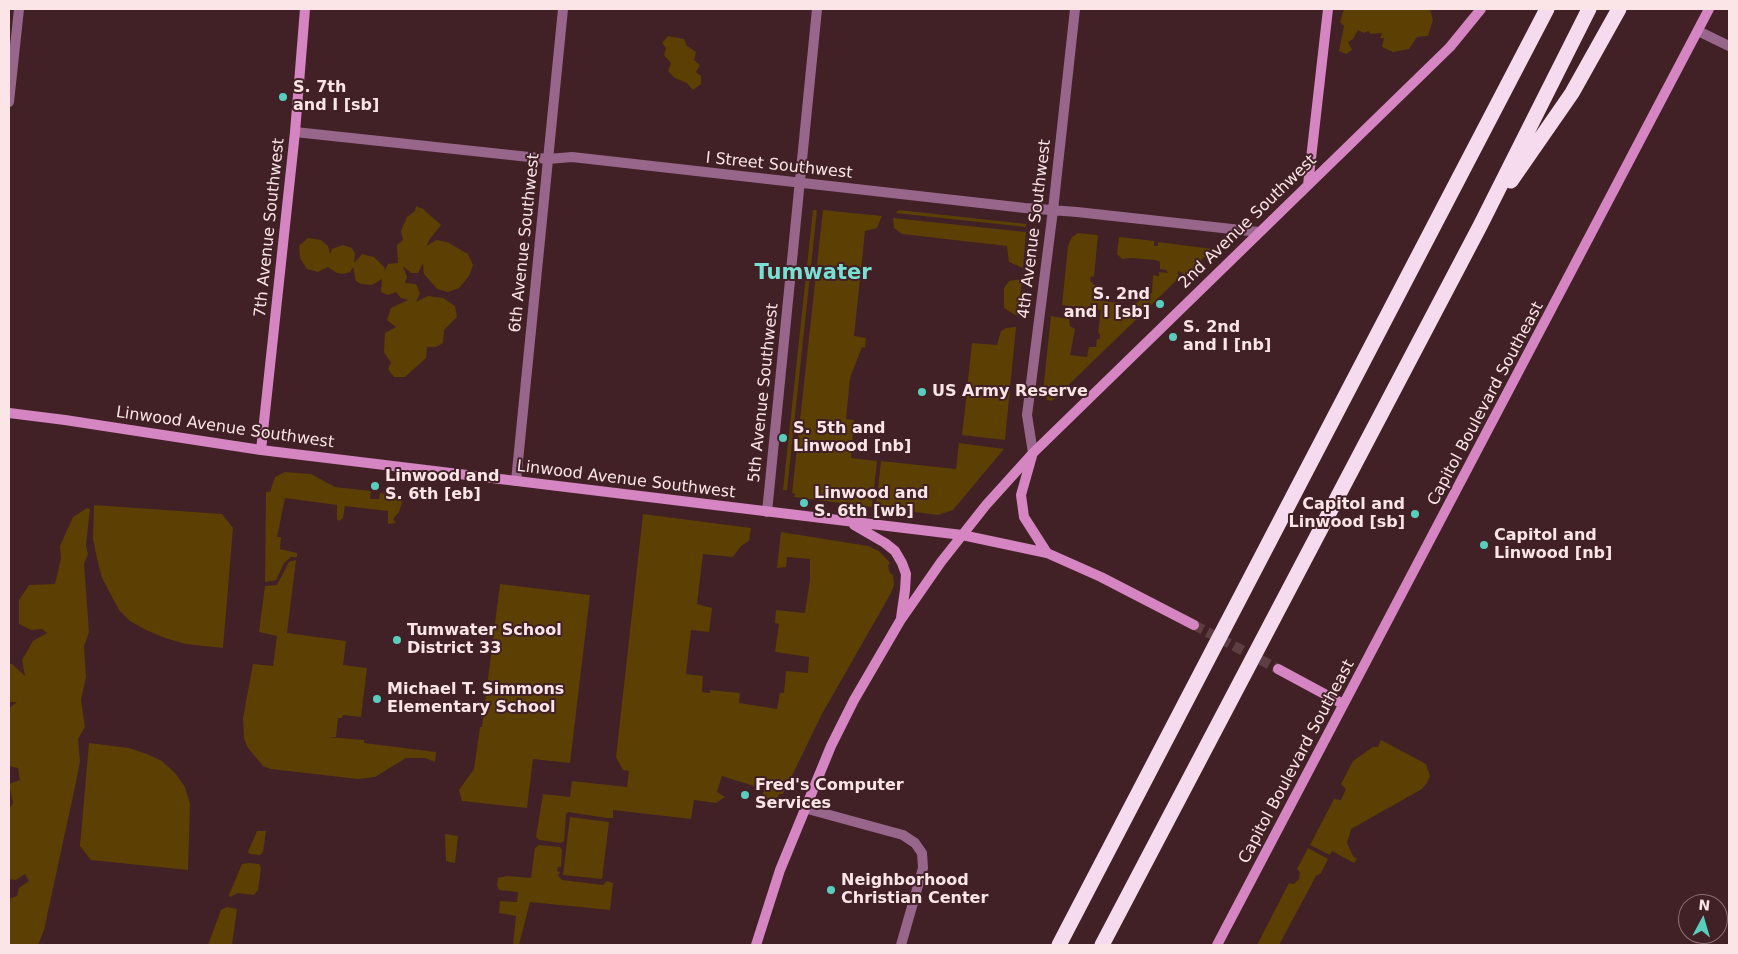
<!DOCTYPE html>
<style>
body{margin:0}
#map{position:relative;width:1738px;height:954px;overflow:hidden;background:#412126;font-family:"DejaVu Sans",sans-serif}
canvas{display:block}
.frame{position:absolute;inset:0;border:10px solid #fbe5e7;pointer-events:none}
.north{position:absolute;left:1678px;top:894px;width:50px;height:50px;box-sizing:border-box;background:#412126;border:1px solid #8b6f73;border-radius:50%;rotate:6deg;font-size:14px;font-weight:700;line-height:20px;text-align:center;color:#fbe5e7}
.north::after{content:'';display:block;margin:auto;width:18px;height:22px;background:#59cebf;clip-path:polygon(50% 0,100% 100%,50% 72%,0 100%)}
</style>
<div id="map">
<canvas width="1738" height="954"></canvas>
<div class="frame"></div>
<div class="north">N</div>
</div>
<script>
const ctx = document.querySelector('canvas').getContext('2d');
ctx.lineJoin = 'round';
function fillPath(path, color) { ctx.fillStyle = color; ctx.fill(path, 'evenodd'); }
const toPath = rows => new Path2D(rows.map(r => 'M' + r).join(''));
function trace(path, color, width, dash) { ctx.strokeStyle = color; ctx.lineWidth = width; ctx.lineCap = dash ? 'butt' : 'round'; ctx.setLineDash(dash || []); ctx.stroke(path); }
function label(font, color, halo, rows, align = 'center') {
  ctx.font = font + ' "DejaVu Sans",sans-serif'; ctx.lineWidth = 4; ctx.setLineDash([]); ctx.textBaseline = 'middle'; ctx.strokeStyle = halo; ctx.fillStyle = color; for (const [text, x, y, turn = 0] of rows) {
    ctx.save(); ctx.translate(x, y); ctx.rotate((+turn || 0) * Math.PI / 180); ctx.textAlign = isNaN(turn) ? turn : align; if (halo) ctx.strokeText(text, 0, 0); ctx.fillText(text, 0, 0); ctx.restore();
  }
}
fillPath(toPath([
 [1344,9,1430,9,1433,20,1428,36,1417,37,1409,49,1393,52,1382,47,1384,38,1380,38,1382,33,1371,34,1368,31,1364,33,1358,30,1353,39,1348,42,1352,50,1346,54,1339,51,1344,26,1340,22],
 [668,36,684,39,687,46,696,52,694,60,700,65,696,72,701,76,701,84,693,90,687,83,675,78,668,71,671,63,664,55,666,48,662,43],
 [416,206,423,209,441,225,429,240,427,246,436,240,447,242,468,254,473,265,469,276,459,288,448,292,437,289,424,274,423,263,418,273,411,273,403,266,407,277,405,283,416,284,420,293,416,302,428,296,443,298,455,306,457,317,444,330,443,343,436,347,427,347,426,358,405,377,394,377,388,369,391,363,384,352,385,333,396,327,387,320,391,308,408,300,401,298,396,292,388,295,381,292,382,279,372,285,361,284,356,281,353,267,350,272,343,274,337,273,328,267,318,272,307,269,300,258,299,246,308,238,321,240,328,246,330,254,332,249,343,245,352,248,355,254,354,263,362,254,374,257,385,268,384,272,388,264,398,263,397,245,403,240,401,231,407,217,415,211],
 [813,210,817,210,787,490,783,490],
 [823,210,882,216,877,228,865,231,854,336,866,338,865,348,862,347,850,378,846,419,854,420,851,458,877,461,872,507,794,497,795,494,792,493],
 [899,210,1026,224,1026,227,895,213],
 [893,218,1026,232,1023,268,1009,262,1007,246,902,234,894,228],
 [1078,233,1098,235,1094,277,1091,276,1090,280,1094,285,1101,285,1101,301,1118,303,1117,307,1128,308,1152,293,1153,275,1159,276,1159,272,1168,273,1166,270,1160,269,1160,262,1155,260,1131,258,1122,259,1117,254,1119,237,1154,241,1154,246,1158,246,1158,242,1213,249,1186,275,1178,271,1178,275,1181,276,1052,401,1047,400,1043,392,1051,316,1069,319,1070,326,1075,329,1070,355,1087,357,1089,347,1096,347,1097,339,1100,339,1100,334,1098,333,1101,310,1062,305,1068,246,1072,237],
 [1022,279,1018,315,1015,315,1004,308,1004,288,1009,281],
 [1016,327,1005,440,962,435,967,392,983,395,986,393,983,389,967,389,972,343,997,345,1001,331,1006,328],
 [959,443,1004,449,953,510,938,515,876,507,881,461,956,469],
 [285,472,311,474,335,487,371,491,370,499,379,499,380,493,398,495,401,498,402,503,399,512,393,519,396,523,388,524,388,511,345,506,343,518,339,521,337,519,337,505,285,498,277,537,281,537,280,549,297,553,297,557,291,557,284,563,276,580,265,582,266,492,270,492,275,477],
 [94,505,222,514,233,528,223,648,186,644,165,638,146,630,130,621,119,610,102,578,97,558,93,539],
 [87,508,90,509,86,545,88,554,84,564,89,632,84,646,86,677,81,700,85,727,78,739,80,761,76,782,44,930,38,945,9,945,9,899,17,896,19,888,29,881,25,874,16,880,9,879,9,809,13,803,9,784,20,780,18,768,9,766,9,708,17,702,9,702,9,664,12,664,25,676,22,660,33,641,47,633,42,629,31,630,19,624,19,600,29,585,55,584,61,558,60,546,73,517],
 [643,514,751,528,749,541,741,546,733,557,703,554,697,604,712,608,709,632,691,630,686,674,703,676,702,692,710,693,710,690,740,693,739,703,777,709,780,693,784,693,786,671,808,673,809,657,775,652,779,624,775,623,776,610,805,613,810,579,810,559,787,557,786,567,777,568,781,532,868,546,879,551,890,563,888,566,890,573,893,575,894,585,891,593,822,714,783,794,779,794,777,798,764,799,766,796,763,794,766,781,756,779,754,786,722,776,717,792,725,797,716,803,694,800,691,819,613,810,613,818,607,818,568,812,566,814,564,841,561,843,539,840,536,837,543,794,570,797,572,781,627,787,629,771,623,770,616,757],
 [296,560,287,633,346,641,343,665,367,668,361,717,343,715,342,718,338,718,336,737,326,737,364,740,364,743,436,752,435,762,425,758,406,758,375,777,358,779,271,769,263,766,248,748,244,739,243,718,253,664,273,666,277,636,259,632,265,586,277,585,289,562],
 [500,584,590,595,570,763,533,759,527,808,462,801,459,790,474,769,480,727,482,727],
 [1381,740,1426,764,1430,776,1427,783,1422,789,1351,829,1347,843,1353,856,1357,859,1354,863,1332,851,1330,855,1310,845,1334,799,1341,800,1346,789,1341,784,1353,761,1373,747,1378,747],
 [89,743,129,748,147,754,162,761,175,773,185,787,190,804,188,870,91,860,80,846],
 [570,817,609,822,602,879,563,875],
 [257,831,266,831,263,852,260,855,250,854,248,852],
 [445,834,458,836,455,863,446,861],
 [539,845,560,847,562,850,561,867,558,867,557,871,560,872,558,876,562,880,603,885,607,881,613,883,610,910,530,902,519,945,513,945,516,916,499,913,500,901,517,902,518,892,499,890,497,885,498,878,507,876,531,878,535,848],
 [1308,848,1328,859,1321,873,1316,876,1279,945,1257,945,1289,883,1294,884,1299,879,1300,872,1297,869],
 [249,863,259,864,261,868,258,890,254,895,238,893,230,897,229,895,242,864],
 [227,907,237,909,232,945,208,945,221,910]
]), '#5b3f03');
trace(toPath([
 [1194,625,1278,669]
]), '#5d3e43', 10, [10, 5]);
trace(toPath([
 [1698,31,1729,46],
 [9,102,19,9],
 [295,132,548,159,572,157,1025,208,1077,212,1259,232],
 [1033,453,1027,415,1053,210,1075,9],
 [516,481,563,9],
 [767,512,817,9],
 [804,808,903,835,915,843,922,853,923,868,901,945]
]), '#98668b', 10);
trace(toPath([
 [1308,185,1328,9],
 [9,413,65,420,261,450,962,535,1047,553,1101,577,1194,625],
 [261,450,295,132,305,9],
 [1032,456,1021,495,1024,517,1047,553],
 [854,525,885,543,895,551,902,563,906,574,905,590,901,618],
 [1278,669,1343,704],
 [756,945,780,870,831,746,854,700,900,621,941,562,986,505,1033,453,1450,47,1481,9],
 [1217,945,1709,9]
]), '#d585c1', 10);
trace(toPath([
 [1511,181,1572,93,1619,9],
 [1059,945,1547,9],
 [1102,945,1480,226,1589,9]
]), '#f5dbed', 15);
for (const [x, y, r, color] of [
 [283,97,5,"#59cebf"],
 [1160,304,5,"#59cebf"],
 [1173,337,5,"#59cebf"],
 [922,392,5,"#59cebf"],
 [783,438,5,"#59cebf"],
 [375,486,5,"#59cebf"],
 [804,503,5,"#59cebf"],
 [1415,514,5,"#59cebf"],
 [1484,545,5,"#59cebf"],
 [397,640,5,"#59cebf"],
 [377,699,5,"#59cebf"],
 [745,795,5,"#59cebf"],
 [831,890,5,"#59cebf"]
]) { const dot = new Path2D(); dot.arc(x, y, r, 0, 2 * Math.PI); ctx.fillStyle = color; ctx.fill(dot); trace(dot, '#412126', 2); }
label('bold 16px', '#fbe5e7', '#412126', [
 ["S. 7th",293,88],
 ["and I [sb]",293,106],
 ["S. 2nd",1150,295,"right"],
 ["and I [sb]",1150,313,"right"],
 ["S. 2nd",1183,328],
 ["and I [nb]",1183,346],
 ["US Army Reserve",932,392],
 ["S. 5th and",793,429],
 ["Linwood [nb]",793,447],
 ["Linwood and",385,477],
 ["S. 6th [eb]",385,495],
 ["Linwood and",814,494],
 ["S. 6th [wb]",814,512],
 ["Capitol and",1405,505,"right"],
 ["Linwood [sb]",1405,523,"right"],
 ["Capitol and",1494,536],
 ["Linwood [nb]",1494,554],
 ["Tumwater School",407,631],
 ["District 33",407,649],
 ["Michael T. Simmons",387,690],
 ["Elementary School",387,708],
 ["Fred's Computer",755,786],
 ["Services",755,804],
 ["Neighborhood",841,881],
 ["Christian Center",841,899]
], 'left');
label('16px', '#fbe5e7', '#412126', [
 ["I Street Southwest",779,166,6],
 ["2nd Avenue Southwest",1248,222,-44],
 ["7th Avenue Southwest",270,228,-84],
 ["4th Avenue Southwest",1035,229,-83],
 ["6th Avenue Southwest",525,243,-84],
 ["5th Avenue Southwest",764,393,-84],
 ["Capitol Boulevard Southeast",1486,404,-62],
 ["Linwood Avenue Southwest",225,428,8],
 ["Linwood Avenue Southwest",626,480,7],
 ["Capitol Boulevard Southeast",1297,762,-62]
]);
label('bold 21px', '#79e1d3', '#412126', [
 ["Tumwater",813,274]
]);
</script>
